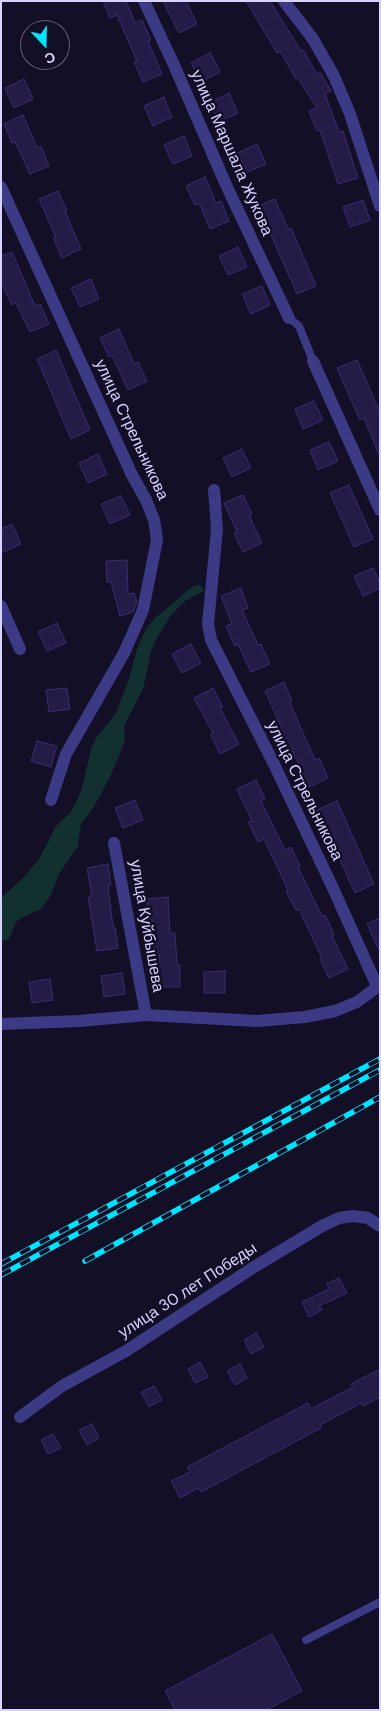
<!DOCTYPE html>
<meta charset="utf-8">
<style>
body{margin:0}
#map{position:relative;width:381px;height:1711px;overflow:hidden;background:#130f26;font-family:"DM Sans",sans-serif}
canvas{display:block}
.frame{position:absolute;inset:0;border:2px solid #d9d4ff;pointer-events:none}
.north{position:absolute;left:20px;top:20px;width:50px;height:50px;box-sizing:border-box;background:#130f26;border:1px solid #625e7d;border-radius:50%;rotate:159deg;font-size:14px;font-weight:700;line-height:20px;text-align:center;color:#d9d4ff}
.north::after{content:'';display:block;margin:auto;width:18px;height:22px;background:#00e5ff;clip-path:polygon(50% 0,100% 100%,50% 72%,0 100%)}
</style>
<div id="map">
<canvas width="381" height="1711"></canvas>
<div class="frame"></div>
<div class="north">С</div>
</div>
<script>
const ctx = document.querySelector('canvas').getContext('2d');
ctx.lineJoin = 'round';
function fillPath(path, color) { ctx.fillStyle = color; ctx.fill(path, 'evenodd'); }
const toPath = rows => new Path2D(rows.map(r => 'M' + r).join(''));
function trace(path, color, width, dash) { ctx.strokeStyle = color; ctx.lineWidth = width; ctx.lineCap = dash ? 'butt' : 'round'; ctx.setLineDash(dash || []); ctx.stroke(path); }
function label(font, color, halo, rows, align = 'center') {
  ctx.font = font + ' "DM Sans",sans-serif'; ctx.lineWidth = 5; ctx.setLineDash([]); ctx.textBaseline = 'middle'; ctx.strokeStyle = halo; ctx.fillStyle = color; for (const [text, x, y, turn = 0] of rows) {
    ctx.save(); ctx.translate(x, y); ctx.rotate((+turn || 0) * Math.PI / 180); ctx.textAlign = isNaN(turn) ? turn : align; if (halo) ctx.strokeText(text, 0, 0); ctx.fillText(text, 0, 0); ctx.restore();
  }
}
fillPath(toPath([
 [196,585,200,585,203,588,204,591,185,601,171,615,158,636,151,651,143,689,124,726,125,741,110,777,92,810,81,824,78,846,59,874,51,895,41,909,21,918,16,922,9,939,1,942,1,898,24,877,39,859,56,826,71,812,81,792,91,749,96,738,116,713,128,682,138,646,146,629,155,618,178,599,189,589]
]), '#12302f');
const building = toPath([
 [103,1,126,1,135,23,142,20,151,40,148,41,162,74,143,82,134,62,137,61,117,15,110,18,103,1],
 [163,1,186,1,197,24,179,33,163,1],
 [246,1,270,1,301,51,303,50,317,74,320,72,331,91,325,94,339,132,343,131,358,178,338,184,320,130,317,131,309,111,317,108,298,78,296,79,280,51,277,53,246,1],
 [210,53,220,72,201,82,191,63,210,53],
 [24,79,33,99,14,108,5,88,24,79],
 [229,93,238,113,219,122,210,103,229,93],
 [164,97,172,117,153,126,144,106,164,97],
 [23,115,37,148,41,146,49,166,30,174,15,142,12,143,4,124,23,115],
 [184,136,192,156,173,164,164,145,184,136],
 [257,144,266,164,247,172,238,153,257,144],
 [205,177,216,203,221,201,229,221,210,229,199,203,195,205,186,186,205,177],
 [58,191,67,210,65,211,81,249,62,258,53,238,56,237,39,199,58,191],
 [275,199,288,229,291,228,316,286,297,294,267,226,265,227,256,207,275,199],
 [363,200,370,220,350,227,343,207,363,200],
 [238,247,247,267,228,275,219,256,238,247],
 [12,252,35,306,40,304,49,324,30,332,16,303,12,305,1,282,1,256,12,252],
 [91,279,99,299,80,307,71,288,91,279],
 [262,286,270,305,251,314,242,294,262,286],
 [119,329,134,364,138,362,147,381,128,390,112,355,109,357,100,338,119,329],
 [56,350,90,430,71,439,37,359,56,350],
 [357,360,380,412,380,457,364,418,360,420,337,368,357,360],
 [314,401,323,420,303,429,295,409,314,401],
 [329,442,338,461,318,470,310,450,329,442],
 [242,449,251,468,232,477,223,458,242,449],
 [98,454,107,474,88,483,79,463,98,454],
 [349,485,373,539,354,547,330,493,349,485],
 [243,495,252,514,249,515,262,543,243,552,234,533,237,532,224,503,243,495],
 [121,496,130,515,110,524,101,504,121,496],
 [12,524,21,544,1,553,1,529,12,524],
 [127,560,128,594,134,593,137,601,133,612,120,616,111,582,107,582,106,561,127,560],
 [373,568,380,583,380,588,363,596,354,576,373,568],
 [241,588,248,608,242,610,258,645,261,644,270,664,251,672,238,644,235,646,226,626,232,624,221,596,241,588],
 [57,623,66,643,47,651,38,632,57,623],
 [191,644,201,663,182,673,172,654,191,644],
 [284,682,292,701,290,703,315,760,319,758,328,778,309,787,291,748,288,749,279,730,282,729,265,691,284,682],
 [67,688,70,709,49,712,46,690,67,688],
 [213,688,223,707,220,708,239,744,220,754,211,735,213,733,194,698,213,688],
 [37,741,57,746,51,767,31,761,37,741],
 [256,780,265,799,261,801,285,850,291,847,300,866,298,867,322,916,325,915,334,934,332,936,348,969,329,978,320,959,322,958,299,909,296,910,286,891,288,890,264,839,258,842,248,822,252,821,237,789,256,780],
 [135,800,143,820,123,828,115,808,135,800],
 [337,801,374,884,355,893,317,810,337,801],
 [108,864,111,885,108,886,113,927,115,927,118,948,97,951,88,897,92,897,87,868,108,864],
 [168,897,170,933,175,933,177,965,180,965,180,987,159,987,159,955,155,956,153,920,148,920,147,899,168,897],
 [380,918,380,952,367,924,380,918],
 [225,971,225,993,204,993,204,972,225,971],
 [122,973,125,994,104,997,101,976,122,973],
 [50,979,53,1000,32,1003,29,982,50,979],
 [339,1278,347,1293,319,1306,322,1310,309,1317,302,1302,329,1289,327,1284,339,1278],
 [256,1333,264,1347,251,1354,244,1340,256,1333],
 [200,1362,208,1377,195,1383,188,1369,200,1362],
 [240,1364,247,1378,235,1385,227,1371,240,1364],
 [380,1369,380,1397,363,1406,361,1403,320,1425,321,1428,201,1492,198,1488,180,1498,171,1481,190,1472,187,1467,308,1403,311,1409,353,1387,351,1384,380,1369],
 [154,1386,162,1400,149,1407,141,1392,154,1386],
 [92,1424,99,1438,87,1445,79,1430,92,1424],
 [53,1434,61,1448,48,1454,41,1440,53,1434],
 [272,1634,302,1691,266,1710,175,1710,165,1691,272,1634]
]);
fillPath(building, '#241b47');
trace(building, '#3b2d73', 1);
trace(toPath([
 [289,318,299,326,313,361],
 [306,1640,380,1602]
]), '#3d3a85', 8);
trace(toPath([
 [144,1,174,65,227,187,289,318],
 [284,1,313,39,334,76,350,114,380,206],
 [1,187,132,475,146,500,154,520,157,540,143,610,124,653,66,754,51,800],
 [313,361,380,510],
 [214,490,217,529,208,624,211,640,272,760,332,886,377,986],
 [1,606,20,649],
 [114,843,146,1015],
 [1,1024,79,1021,146,1015,257,1021,305,1017,335,1011,357,1002,380,985],
 [20,1417,62,1386,126,1351,254,1267,322,1226,339,1218,353,1216,368,1218,380,1226]
]), '#3d3a85', 12);
const rail = toPath([
 [85,1261,380,1097],
 [1,1264,380,1059],
 [1,1275,380,1070]
]);
trace(rail, '#00e5ff', 5.5);
trace(rail, '#130f26', 4, [11]);
label('16px', '#d9d4ff', '#130f26', [
 ["улица Маршала Жукова",231,153,66],
 ["улица Стрельникова",131,430,65],
 ["улица Стрельникова",304,791,64],
 ["улица Куйбышева",146,926,80],
 ["улица 30 лет Победы",188,1291,-33]
]);
</script>
